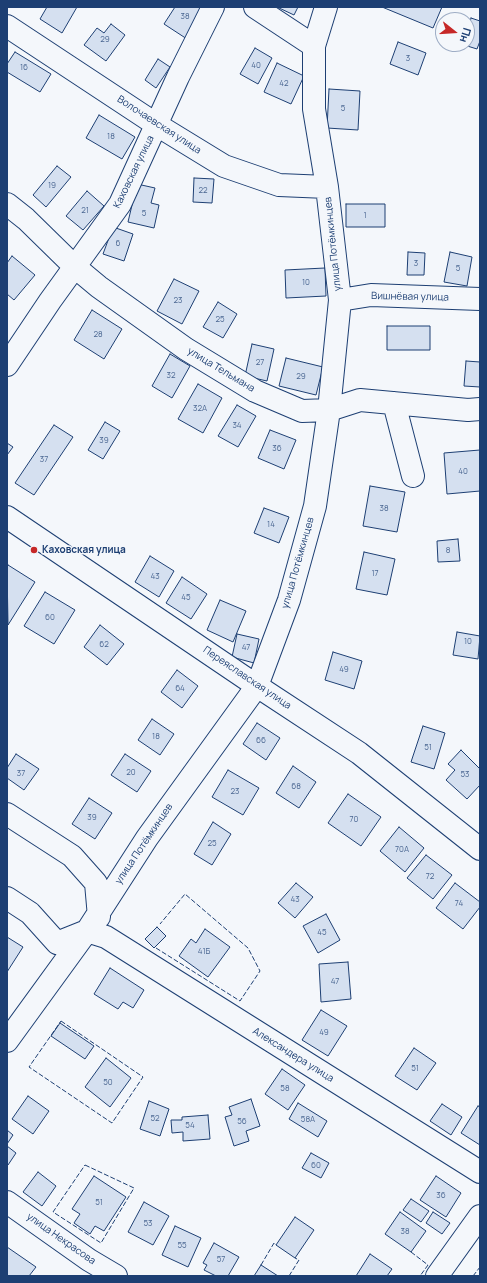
<!DOCTYPE html>
<meta charset="utf-8">
<style>
body{margin:0}
#map{position:relative;width:487px;height:1283px;overflow:hidden;background:#f4f7fb;font-family:Manrope,sans-serif}
canvas{display:block}
.frame{position:absolute;inset:0;border:8px solid #1d3f73;pointer-events:none}
.north{position:absolute;left:435px;top:12px;width:40px;height:40px;box-sizing:border-box;background:#f4f7fb;border:1px solid #9eadc5;border-radius:50%;rotate:107deg;font-size:11px;font-weight:700;line-height:16px;text-align:center;color:#1d3f73}
.north::after{content:'';display:block;margin:auto;width:14px;height:18px;background:#c62828;clip-path:polygon(50% 0,100% 100%,50% 72%,0 100%)}
</style>
<div id="map">
<canvas width="487" height="1283"></canvas>
<div class="frame"></div>
<div class="north">Пн</div>
</div>
<script>
const ctx = document.querySelector('canvas').getContext('2d');
ctx.lineJoin = 'round';
function fillPath(path, color) { ctx.fillStyle = color; ctx.fill(path, 'evenodd'); }
const toPath = rows => new Path2D(rows.map(r => 'M' + r).join(''));
function trace(path, color, width, dash) { ctx.strokeStyle = color; ctx.lineWidth = width; ctx.lineCap = dash ? 'butt' : 'round'; ctx.setLineDash(dash || []); ctx.stroke(path); }
function label(font, color, halo, rows, align = 'center') {
  ctx.font = font + ' Manrope,sans-serif'; ctx.lineWidth = 3; ctx.setLineDash([]); ctx.textBaseline = 'middle'; ctx.strokeStyle = halo; ctx.fillStyle = color; for (const [text, x, y, turn = 0] of rows) {
    ctx.save(); ctx.translate(x, y); ctx.rotate((+turn || 0) * Math.PI / 180); ctx.textAlign = isNaN(turn) ? turn : align; if (halo) ctx.strokeText(text, 0, 0); ctx.fillText(text, 0, 0); ctx.restore();
  }
}
const building = toPath([
 [47,7,77,7,62,33,40,19,47,7],
 [175,7,200,7,205,11,187,39,164,24,175,7],
 [277,7,298,7,294,15,277,7],
 [382,7,442,7,433,28,382,7],
 [471,18,480,21,480,41,477,49,464,45,467,44,467,33,471,18],
 [111,24,125,35,106,61,84,45,97,28,104,33,111,24],
 [398,42,426,53,418,75,390,64,398,42],
 [255,48,272,58,258,84,240,74,255,48],
 [15,52,51,74,40,92,7,72,7,64,15,52],
 [158,59,170,67,156,88,145,80,158,59],
 [277,63,304,76,291,104,264,92,277,63],
 [329,89,360,91,358,130,327,128,329,89],
 [99,115,135,137,122,159,86,138,99,115],
 [57,166,71,177,46,207,33,195,57,166],
 [194,178,214,179,212,203,193,202,194,178],
 [137,184,155,188,151,203,159,205,154,228,128,222,137,184],
 [87,191,104,206,83,230,66,216,87,191],
 [346,204,385,204,385,227,346,227,346,204],
 [113,227,133,234,124,261,103,254,113,227],
 [408,252,425,253,424,275,407,275,408,252],
 [450,252,472,257,467,286,444,282,450,252],
 [12,256,35,275,14,300,7,294,7,263,12,256],
 [325,268,326,296,286,298,285,270,325,268],
 [174,279,199,291,182,324,157,311,174,279],
 [218,302,237,314,223,338,203,327,218,302],
 [92,310,122,329,104,359,74,340,92,310],
 [387,326,430,326,430,350,387,350,387,326],
 [252,344,274,349,267,381,245,376,252,344],
 [170,354,190,366,172,398,152,386,170,354],
 [286,358,323,367,316,395,279,386,286,358],
 [466,361,480,362,480,387,464,386,466,361],
 [198,384,222,398,203,433,178,419,198,384],
 [237,405,256,416,238,447,218,436,237,405],
 [105,422,120,431,103,459,88,450,105,422],
 [54,425,73,437,34,495,15,483,54,425],
 [270,430,296,440,284,469,258,458,270,430],
 [7,443,13,447,7,455,7,443],
 [480,450,480,491,447,494,444,453,480,450],
 [370,486,405,492,397,532,363,526,370,486],
 [264,508,289,517,279,543,254,533,264,508],
 [458,539,460,561,438,562,437,541,458,539],
 [364,552,395,559,387,595,356,589,364,552],
 [150,556,174,571,159,597,135,582,150,556],
 [8,565,35,582,8,625,7,568,8,565],
 [182,577,207,594,191,619,166,603,182,577],
 [45,592,75,610,54,644,24,626,45,592],
 [220,600,246,611,233,642,207,630,220,600],
 [100,625,124,644,107,665,84,647,100,625],
 [457,632,480,636,478,659,453,655,457,632],
 [237,634,259,639,254,663,232,657,237,634],
 [333,652,362,661,354,689,325,680,333,652],
 [177,670,198,686,182,708,161,692,177,670],
 [152,719,174,734,160,755,138,740,152,719],
 [257,723,280,738,266,760,243,744,257,723],
 [423,726,445,733,434,769,411,762,423,726],
 [461,750,480,769,480,785,467,799,446,780,455,770,448,764,461,750],
 [16,754,39,769,24,790,7,778,7,768,16,754],
 [125,754,151,771,137,792,111,775,125,754],
 [293,766,316,782,299,808,276,793,293,766],
 [228,770,259,788,243,815,212,797,228,770],
 [348,794,381,817,361,846,328,823,348,794],
 [89,798,112,813,95,839,72,824,89,798],
 [213,822,231,834,212,865,194,854,213,822],
 [399,827,424,848,405,872,380,851,399,827],
 [426,855,452,875,433,899,407,878,426,855],
 [296,883,313,897,295,918,278,903,296,883],
 [455,883,480,902,480,907,463,929,436,908,455,883],
 [326,914,340,940,318,953,303,926,326,914],
 [157,927,166,936,154,948,145,939,157,927],
 [205,929,230,947,208,977,179,956,191,939,196,943,205,929],
 [7,937,23,947,7,972,7,937],
 [348,962,351,999,321,1002,319,964,348,962],
 [110,968,144,990,133,1008,123,1002,118,1009,94,994,110,968],
 [321,1010,347,1026,328,1056,302,1040,321,1010],
 [60,1023,94,1046,85,1059,51,1036,60,1023],
 [414,1048,436,1063,417,1090,395,1076,414,1048],
 [106,1058,131,1078,110,1107,85,1087,106,1058],
 [282,1069,305,1085,288,1110,265,1094,282,1069],
 [28,1096,49,1111,33,1134,12,1119,28,1096],
 [251,1099,260,1126,246,1131,249,1141,234,1146,225,1117,232,1115,229,1107,251,1099],
 [149,1101,169,1109,160,1136,140,1129,149,1101],
 [298,1103,327,1121,318,1137,289,1119,298,1103],
 [442,1104,462,1117,451,1135,430,1121,442,1104],
 [478,1106,480,1107,480,1145,461,1133,478,1106],
 [208,1115,210,1139,183,1141,183,1132,172,1133,171,1120,182,1120,182,1117,208,1115],
 [7,1130,13,1135,7,1144,7,1130],
 [7,1146,16,1153,8,1165,7,1164,7,1146],
 [311,1153,329,1163,321,1178,302,1168,311,1153],
 [38,1172,56,1186,42,1206,23,1192,38,1172],
 [94,1176,126,1197,104,1231,95,1226,90,1234,74,1223,80,1214,72,1209,94,1176],
 [436,1176,461,1193,446,1217,420,1200,436,1176],
 [411,1199,429,1211,421,1222,403,1210,411,1199],
 [144,1202,169,1216,153,1245,128,1232,144,1202],
 [400,1212,426,1231,411,1252,385,1234,400,1212],
 [433,1212,450,1223,442,1234,426,1223,433,1212],
 [295,1217,314,1230,295,1258,276,1245,295,1217],
 [175,1226,201,1238,188,1267,162,1255,175,1226],
 [214,1243,239,1257,228,1276,216,1276,204,1270,207,1265,203,1263,214,1243],
 [7,1247,36,1267,29,1276,7,1276,7,1247],
 [370,1254,392,1269,387,1276,356,1276,370,1254],
 [261,1265,278,1276,254,1276,261,1265]
]);
fillPath(building, '#d5e0f0');
trace(building, '#1d3f73', 1);
const minor = toPath([
 [255,7,314,46],
 [7,26,157,125,224,166,279,185,327,187],
 [7,204,26,219,75,267,99,287,186,349,255,391,302,411,329,410,360,400,468,410,480,409],
 [340,300,371,295,480,299],
 [7,365,50,301,120,204,178,77,213,7],
 [394,403,413,476],
 [7,517,257,686,359,753,480,849],
 [7,814,72,856,96,883,99,917],
 [7,898,30,913,57,943,87,931,106,937,480,1172],
 [7,1041,87,931,147,838,257,686,289,600,315,506,329,410,340,300,327,187,314,109,314,46,326,7],
 [7,1202,89,1260,116,1276],
 [437,1276,480,1216]
]);
trace(minor, '#1d3f73', 24);
trace(minor, '#f4f7fb', 22);
trace(toPath([
 [156,948,240,1001,260,971,248,948,185,894,160,924],
 [61,1021,143,1077,112,1123,29,1067,61,1021],
 [85,1165,134,1188,101,1243,53,1212,85,1165],
 [411,1252,428,1265,420,1276],
 [261,1265,274,1243,276,1245],
 [289,1276,299,1260,295,1258],
 [473,1276,480,1267]
]), '#1d3f73', 1, [5, 2]);
for (const [x, y, r, color] of [
 [34,550,4,"#c62828"]
]) { const dot = new Path2D(); dot.arc(x, y, r, 0, 2 * Math.PI); ctx.fillStyle = color; ctx.fill(dot); trace(dot, '#f4f7fb', 1.5); }
label('8px', '#4b6792', null, [
 ["38",185,17],
 ["29",105,40],
 ["3",408,59],
 ["40",256,66],
 ["16",24,68],
 ["42",284,84],
 ["5",343,109],
 ["18",111,137],
 ["19",52,186],
 ["22",203,191],
 ["21",85,211],
 ["5",144,214],
 ["1",365,216],
 ["6",118,244],
 ["3",416,264],
 ["5",458,269],
 ["10",306,283],
 ["23",178,301],
 ["25",220,320],
 ["28",98,335],
 ["27",260,363],
 ["32",171,376],
 ["29",301,377],
 ["32А",200,409],
 ["34",237,426],
 ["39",104,441],
 ["36",277,449],
 ["37",44,460],
 ["40",463,472],
 ["38",384,509],
 ["14",271,525],
 ["8",448,551],
 ["17",375,574],
 ["43",155,577],
 ["45",186,598],
 ["60",50,618],
 ["10",468,642],
 ["62",104,645],
 ["47",246,648],
 ["49",344,670],
 ["64",180,689],
 ["18",156,737],
 ["66",261,741],
 ["51",428,748],
 ["20",131,773],
 ["37",21,774],
 ["53",465,775],
 ["68",296,787],
 ["23",235,792],
 ["39",92,818],
 ["70",354,820],
 ["25",212,844],
 ["70А",402,850],
 ["72",430,877],
 ["43",295,900],
 ["74",459,904],
 ["45",322,933],
 ["41Б",204,952],
 ["47",335,982],
 ["49",324,1033],
 ["51",415,1069],
 ["50",108,1083],
 ["58",285,1089],
 ["52",155,1119],
 ["58А",308,1120],
 ["56",242,1122],
 ["54",190,1126],
 ["60",316,1166],
 ["36",441,1196],
 ["51",99,1203],
 ["53",148,1224],
 ["38",405,1232],
 ["55",182,1246],
 ["57",221,1260]
]);
label('10px', '#1d3f73', '#f4f7fb', [
 ["Волочаевская улица",159,125,33],
 ["Каховская улица",134,172,-64],
 ["улица Потёмкинцев",333,244,-96],
 ["Вишнёвая улица",410,297,1],
 ["улица Тельмана",221,370,31],
 ["улица Потёмкинцев",298,563,-74],
 ["Переяславская улица",247,678,34],
 ["улица Потёмкинцев",144,844,-56],
 ["Александера улица",293,1055,32],
 ["улица Некрасова",61,1239,35]
]);
label('bold 10px', '#1d3f73', '#f4f7fb', [
 ["Каховская улица",42,550]
], 'left');
</script>
